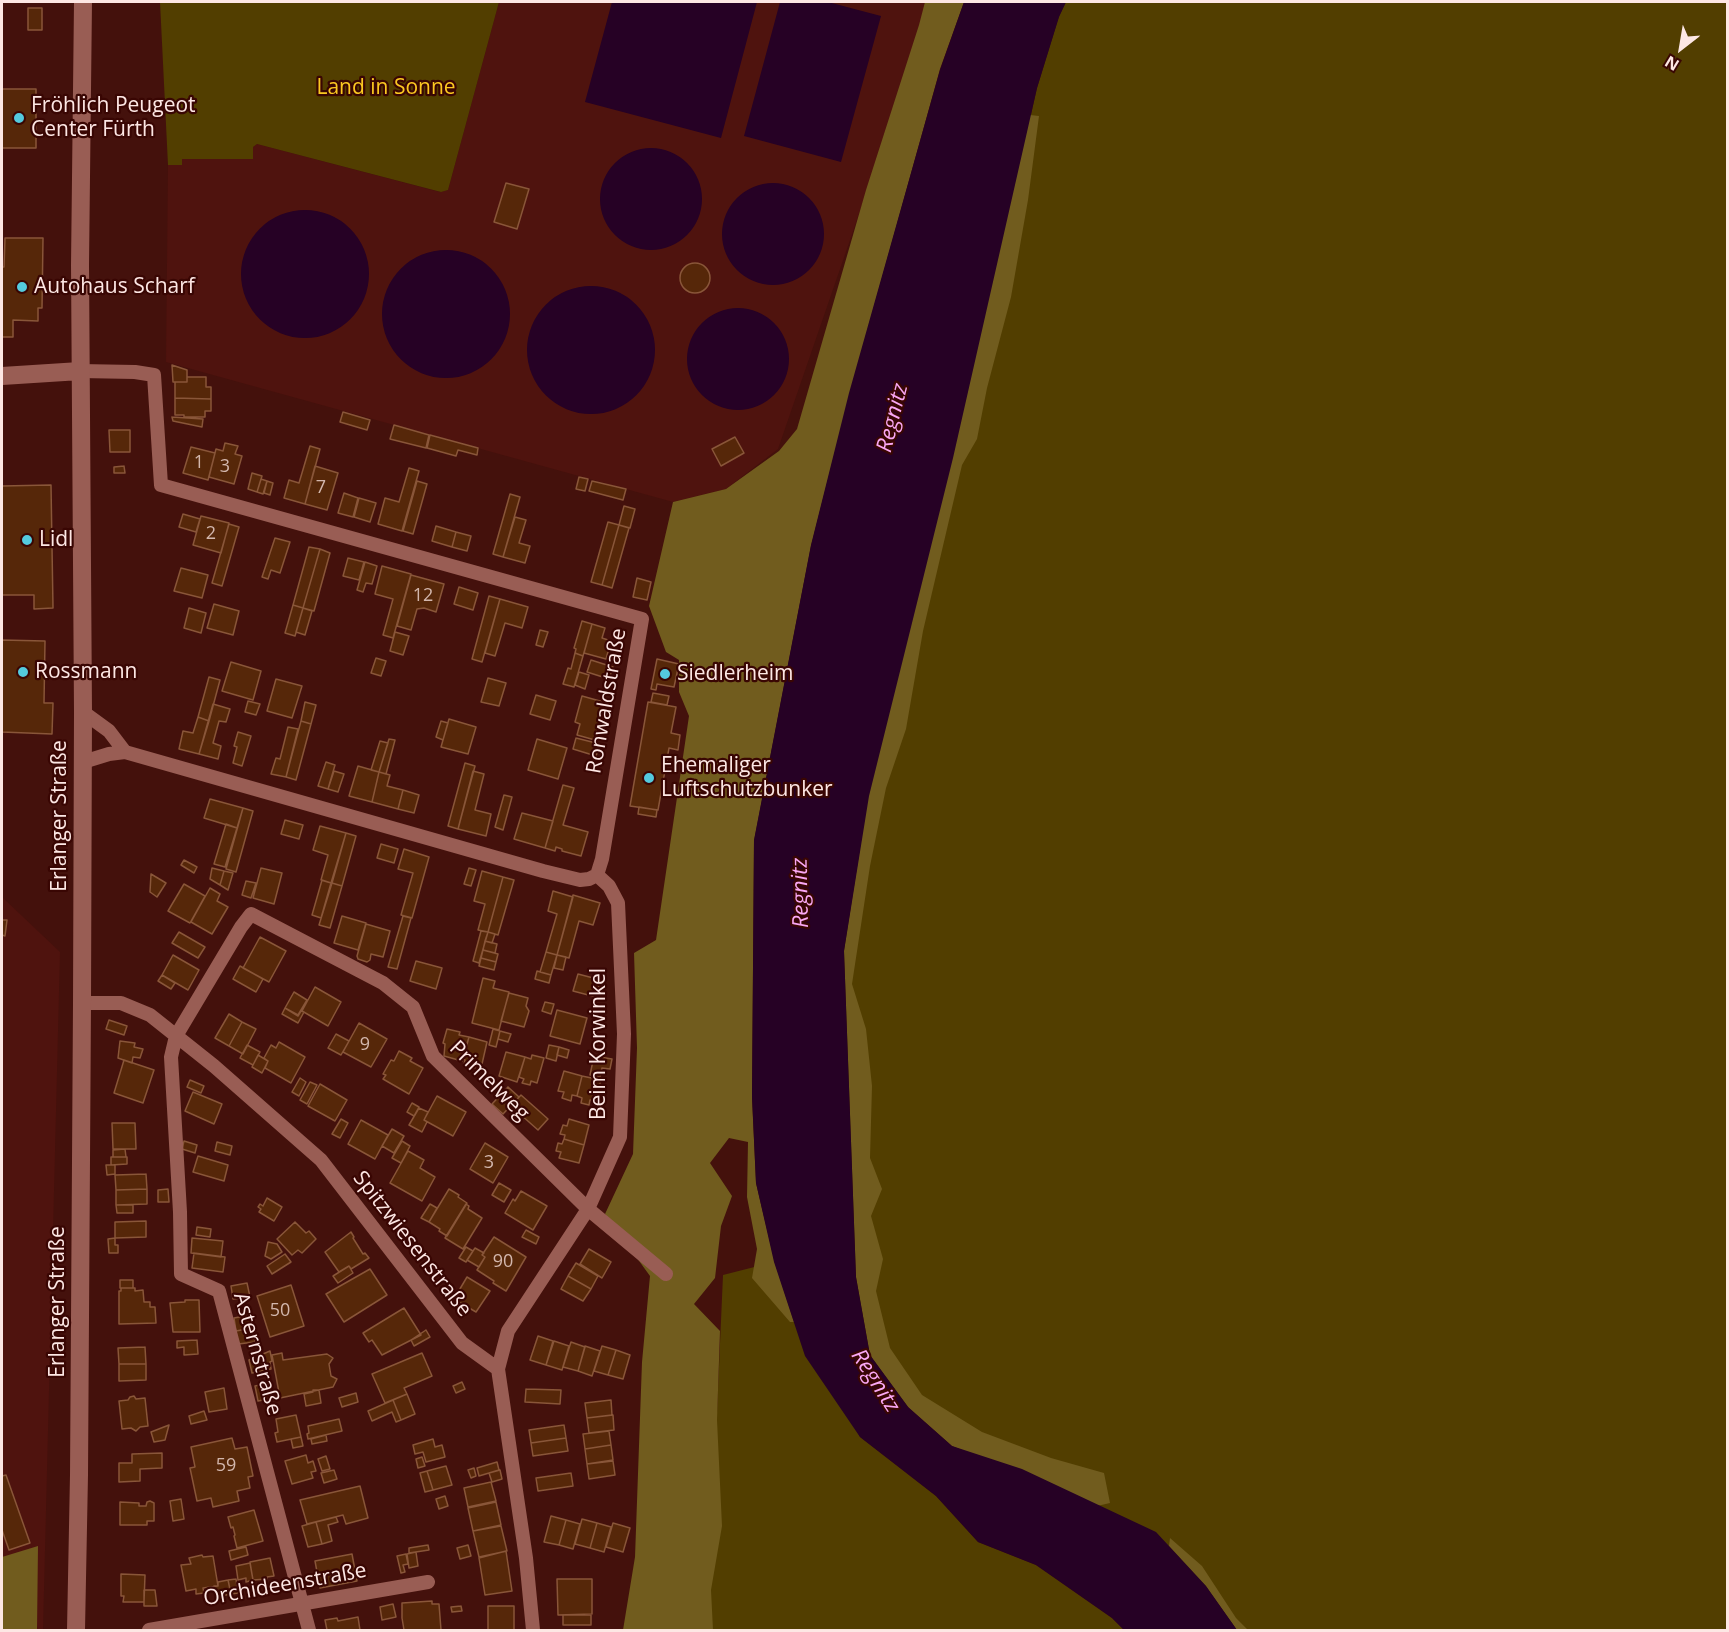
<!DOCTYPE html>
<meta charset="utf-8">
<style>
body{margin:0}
#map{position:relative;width:1729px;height:1632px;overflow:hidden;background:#44110c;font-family:"Open Sans",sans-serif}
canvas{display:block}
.frame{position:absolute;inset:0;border:3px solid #fde7e4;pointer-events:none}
.north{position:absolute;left:1651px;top:18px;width:60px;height:60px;-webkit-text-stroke:4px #390603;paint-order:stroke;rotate:211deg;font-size:16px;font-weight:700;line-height:24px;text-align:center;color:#fde7e4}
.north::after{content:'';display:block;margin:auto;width:21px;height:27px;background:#fde7e4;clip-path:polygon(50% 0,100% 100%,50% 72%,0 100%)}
</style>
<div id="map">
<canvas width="1729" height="1632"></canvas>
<div class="frame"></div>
<div class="north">N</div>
</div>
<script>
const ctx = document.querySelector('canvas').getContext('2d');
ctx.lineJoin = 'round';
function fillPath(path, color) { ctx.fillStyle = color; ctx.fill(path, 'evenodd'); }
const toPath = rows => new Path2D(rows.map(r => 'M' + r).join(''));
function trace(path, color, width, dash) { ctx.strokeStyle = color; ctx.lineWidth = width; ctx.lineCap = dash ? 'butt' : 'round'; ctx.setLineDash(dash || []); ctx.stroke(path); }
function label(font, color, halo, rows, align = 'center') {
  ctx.font = font + ' "Open Sans",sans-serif'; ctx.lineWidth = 4.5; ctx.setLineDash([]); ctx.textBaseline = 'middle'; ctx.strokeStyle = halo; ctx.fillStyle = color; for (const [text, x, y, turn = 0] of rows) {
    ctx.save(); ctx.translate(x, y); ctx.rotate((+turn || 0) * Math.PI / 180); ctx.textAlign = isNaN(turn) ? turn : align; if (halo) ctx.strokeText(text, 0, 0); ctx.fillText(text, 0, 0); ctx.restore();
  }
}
fillPath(toPath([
 [499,2,932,2,778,449,726,489,673,502,166,362,168,165,181,165,181,159,252,159,253,147,257,144,440,192,448,190],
 [2,897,60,952,43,1630,2,1630]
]), '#4f130e');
fillPath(toPath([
 [160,2,499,2,448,190,441,192,257,144,253,147,253,159,182,159,182,165,168,165],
 [1066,2,1727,2,1727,1630,1237,1630,1206,1586,1022,1469,908,1407,870,1355,856,1277,844,951,869,796,953,458,1037,88,1059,16],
 [774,1262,860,1437,936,1496,978,1542,1036,1565,1112,1618,1124,1630,711,1630,709,1595,723,1275]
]), '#523e00');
fillPath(toPath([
 [925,2,964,2,940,69,850,393,811,546,754,841,752,1098,756,1183,775,1263,794,1322,790,1322,752,1278,757,1249,747,1197,748,1142,729,1138,710,1163,732,1196,721,1226,715,1278,694,1304,720,1331,717,1420,722,1526,711,1590,713,1630,623,1630,635,1557,642,1362,650,1276,605,1214,633,1154,637,1048,634,953,656,940,689,716,679,692,679,660,666,652,649,606,673,502,726,489,779,451,797,429,866,190,919,25],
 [1030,115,1039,116,1028,200,1011,297,987,388,977,439,962,465,923,631,906,729,886,788,870,866,852,984,866,1029,872,1086,870,1158,882,1189,871,1216,883,1259,876,1291,890,1348,922,1395,982,1432,1051,1458,1104,1473,1110,1503,1097,1506,952,1446,909,1408,870,1355,856,1277,844,951,868,796],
 [1170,1538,1202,1566,1236,1618,1248,1630,1237,1630,1205,1585,1169,1546],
 [38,1546,37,1630,2,1630,2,1557]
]), '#715c1e');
fillPath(toPath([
 [612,2,757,2,721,138,585,102],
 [780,2,828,2,881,16,841,162,744,136],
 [964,2,1066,2,1059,17,1037,88,953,458,869,796,844,951,856,1277,870,1355,908,1407,952,1446,1022,1469,1156,1532,1206,1586,1237,1630,1124,1630,1112,1618,1036,1565,978,1542,936,1496,860,1437,805,1356,774,1262,756,1183,752,1096,754,840,811,545,849,393,940,70],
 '600 199a51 51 0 1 1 102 0a51 51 0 1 1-102 0Z',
 '722 234a51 51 0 1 1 102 0a51 51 0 1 1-102 0Z',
 '241 274a64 64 0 1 1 128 0a64 64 0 1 1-128 0Z',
 '382 314a64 64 0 1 1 128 0a64 64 0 1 1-128 0Z',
 '527 350a64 64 0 1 1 128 0a64 64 0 1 1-128 0Z',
 '687 359a51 51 0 1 1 102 0a51 51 0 1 1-102 0Z'
]), '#260125');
const building = toPath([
 [28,8,42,8,42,30,28,30,28,8],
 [2,89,36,89,36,148,2,148,2,89],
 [506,183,529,189,517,229,494,222,506,183],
 [5,238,43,238,42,308,38,308,38,321,13,320,13,337,2,337,2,267,4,267,5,238],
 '680 278a15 15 0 1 1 30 0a15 15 0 1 1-30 0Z',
 [172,365,187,370,187,382,173,382,172,365],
 [187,377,206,377,206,387,211,387,211,399,175,398,175,382,187,382,187,377],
 [175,398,211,399,211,411,205,411,205,417,184,417,184,415,175,415,175,398],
 [343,412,370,420,367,430,340,422,343,412],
 [172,417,203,419,202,427,173,421,172,417],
 [394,425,429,435,426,448,390,439,394,425],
 [109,430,130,430,130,452,110,452,109,430],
 [430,435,478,448,477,455,458,450,456,456,427,448,430,435],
 [735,437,744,453,721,466,712,449,735,437],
 [225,443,238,446,235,454,242,456,234,484,209,477,216,449,223,451,225,443],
 [310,446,320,449,305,504,284,498,289,480,299,483,310,446],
 [191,447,215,453,208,480,183,473,191,447],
 [124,466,125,473,114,473,114,467,124,466],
 [315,466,338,473,327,510,305,504,315,466],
 [409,468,419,471,402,531,378,524,385,498,399,502,409,468],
 [252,473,262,476,257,492,248,489,252,473],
 [579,477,588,479,585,491,576,489,579,477],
 [261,479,267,481,263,494,257,492,261,479],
 [267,481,273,483,270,495,264,493,267,481],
 [417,481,427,484,413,534,403,531,417,481],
 [592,481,626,489,623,500,589,491,592,481],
 [51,485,53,608,34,609,34,595,2,595,2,486,51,485],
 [344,493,358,498,353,517,338,513,344,493],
 [510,494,520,497,503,557,493,554,510,494],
 [359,498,376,503,370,522,354,517,359,498],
 [624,506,635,509,630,528,619,525,624,506],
 [183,514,200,519,196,532,179,527,183,514],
 [201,516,229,523,221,553,193,545,201,516],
 [515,517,526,520,519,543,530,546,525,563,503,557,515,517],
 [608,522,619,525,602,585,591,582,608,522],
 [229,524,239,527,222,586,212,583,229,524],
 [619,525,629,528,612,588,602,585,619,525],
 [436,526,456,532,452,547,432,541,436,526],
 [456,532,471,536,467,551,452,547,456,532],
 [275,538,290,542,280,573,271,570,268,579,262,577,275,538],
 [309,547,320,549,303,608,293,605,309,547],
 [320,549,330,553,314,611,303,608,320,549],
 [348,558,364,562,359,580,343,576,348,558],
 [365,562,377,566,372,584,366,583,363,592,357,590,365,562],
 [382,566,411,574,393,638,383,635,393,599,375,594,382,566],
 [181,568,208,575,202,598,174,591,181,568],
 [411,575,444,584,436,612,424,608,417,609,411,630,397,626,411,575],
 [637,578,651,582,647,600,633,597,637,578],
 [459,587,478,593,473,610,454,604,459,587],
 [489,596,500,599,482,662,472,659,489,596],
 [500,599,528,607,522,628,505,623,495,656,485,653,500,599],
 [214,604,239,611,233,635,207,628,214,604],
 [293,605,303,608,295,636,285,633,293,605],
 [189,608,206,613,201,633,184,628,189,608],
 [303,608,312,611,305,635,296,632,303,608],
 [582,621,592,624,583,656,575,653,576,649,574,648,582,621],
 [592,624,605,628,602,638,611,641,606,659,584,653,592,624],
 [540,630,548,632,543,647,536,645,540,630],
 [395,632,409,636,403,655,390,651,395,632],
 [2,640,45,641,44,703,53,703,52,734,2,732,2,640],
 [575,653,583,656,574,687,563,684,568,668,571,669,575,653],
 [376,658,386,661,381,676,371,673,376,658],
 [657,659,679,664,674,687,657,684,656,690,651,689,657,659],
 [591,660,613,667,609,679,587,672,591,660],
 [231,662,261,671,253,700,222,691,231,662],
 [579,672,589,675,585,689,575,685,579,672],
 [209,677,220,680,209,721,198,717,209,677],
 [488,678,506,683,499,706,481,702,488,678],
 [276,679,302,686,292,718,267,711,276,679],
 [653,693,669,696,667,705,651,702,653,693],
 [536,695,556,701,550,720,530,714,536,695],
 [582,696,607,703,605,708,610,717,603,720,601,727,598,727,595,740,577,735,580,724,575,722,582,696],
 [248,701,260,704,256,715,245,712,248,701],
 [305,702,316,705,311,724,301,721,305,702],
 [648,702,676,707,671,733,680,735,678,750,669,748,658,810,630,806,648,702],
 [213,704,230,709,226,722,219,721,213,743,221,746,218,759,199,754,213,704],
 [198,717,209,721,199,754,179,749,183,731,193,733,198,717],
 [449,719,476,727,468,754,441,747,449,719],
 [301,721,311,724,296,780,286,777,301,721],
 [441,721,448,723,443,740,436,737,441,721],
 [288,727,298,729,286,777,271,774,276,758,280,759,288,727],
 [238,732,251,736,242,766,233,763,237,747,234,746,238,732],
 [576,738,600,744,596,756,573,749,576,738],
 [389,739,395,740,386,774,379,772,389,739],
 [537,739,567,748,558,779,528,770,537,739],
 [380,741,388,743,379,772,371,770,380,741],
 [326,762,335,765,328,789,318,786,326,762],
 [465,763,475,766,458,829,448,826,465,763],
 [358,766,379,772,372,802,349,796,358,766],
 [334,771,344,774,338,792,328,789,334,771],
 [473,771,484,774,475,810,491,814,486,836,458,829,473,771],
 [379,772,390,775,387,786,403,790,398,809,372,802,379,772],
 [563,785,574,788,563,825,588,832,581,856,562,851,562,849,556,847,555,851,545,848,563,785],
 [403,790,419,795,414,813,398,809,403,790],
 [504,795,512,797,503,830,495,827,504,795],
 [210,799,243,808,237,828,204,818,210,799],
 [639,807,657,810,656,817,638,814,639,807],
 [243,808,253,811,236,872,226,869,243,808],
 [522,813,553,821,545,848,514,839,522,813],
 [285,820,303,825,299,839,281,834,285,820],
 [226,824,237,828,225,867,214,864,226,824],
 [320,826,346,833,331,883,321,880,328,855,313,850,320,826],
 [346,833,356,836,342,886,332,883,346,833],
 [381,844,398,849,394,863,377,858,381,844],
 [404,849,429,857,412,918,401,915,413,873,398,869,404,849],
 [184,860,197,867,194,873,181,865,184,860],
 [212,868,224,871,220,885,210,879,212,868],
 [261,868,282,873,274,904,253,898,261,868],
 [469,868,476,870,471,886,464,884,469,868],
 [224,871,233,873,228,890,220,885,224,871],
 [482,871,503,877,488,932,478,930,485,904,474,901,482,871],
 [151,874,166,883,157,897,150,892,151,874],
 [503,877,514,880,498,935,488,932,503,877],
 [322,880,331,883,321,918,312,915,322,880],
 [246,881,256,883,251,898,242,895,246,881],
 [332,883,342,886,330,928,319,925,332,883],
 [184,884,205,896,190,923,168,911,184,884],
 [210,888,220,894,217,901,228,907,212,934,191,922,210,888],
 [553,891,573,897,557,955,546,952,557,914,548,911,553,891],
 [573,895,600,903,593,925,579,921,569,958,557,955,573,895],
 [342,916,366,923,358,950,334,943,342,916],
 [403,916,411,918,397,969,388,967,403,916],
 [2,920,7,920,5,936,2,935,2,920],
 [366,924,390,931,383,957,371,954,370,960,367,962,358,959,357,956,366,924],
 [481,931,488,932,479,963,473,961,481,931],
 [179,932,205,947,198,958,172,943,179,932],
 [488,932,495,934,492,943,485,941,488,932],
 [260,937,286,951,269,982,243,968,260,937],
 [485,941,497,944,495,953,483,950,485,941],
 [483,950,498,954,496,962,481,958,483,950],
 [546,952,557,955,551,975,540,972,546,952],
 [173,955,199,970,188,990,162,975,173,955],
 [557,955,566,957,563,970,554,968,557,955],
 [481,958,496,962,494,970,479,966,481,958],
 [416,961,442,968,436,989,410,981,416,961],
 [240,966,263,979,256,992,233,979,240,966],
 [537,971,551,975,549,983,535,979,537,971],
 [578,974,601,980,596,997,573,991,578,974],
 [162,975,175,983,171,989,158,981,162,975],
 [483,978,495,981,493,988,509,992,499,1030,472,1023,483,978],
 [315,987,341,1002,328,1026,302,1011,315,987],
 [294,992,307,1000,298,1015,285,1008,294,992],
 [509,993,528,998,526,1006,529,1011,524,1027,501,1021,509,993],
 [545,1002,554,1004,551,1014,542,1011,545,1002],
 [285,1008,298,1016,301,1011,304,1012,298,1023,282,1014,285,1008],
 [557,1010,587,1018,580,1044,550,1036,557,1010],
 [229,1014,242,1022,229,1046,215,1038,229,1014],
 [109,1020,127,1026,124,1035,106,1029,109,1020],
 [242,1022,256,1029,243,1054,229,1046,242,1022],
 [359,1023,387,1039,371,1067,343,1052,359,1023],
 [447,1029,460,1032,459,1035,469,1037,462,1061,444,1056,445,1044,443,1043,447,1029],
 [493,1029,500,1031,496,1047,489,1045,493,1029],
 [500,1031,511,1034,508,1042,498,1039,500,1031],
 [336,1034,349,1041,341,1055,328,1048,336,1034],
 [469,1037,487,1042,482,1064,476,1062,475,1068,464,1065,465,1060,463,1059,469,1037],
 [120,1041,135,1043,134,1047,143,1049,140,1058,133,1057,132,1063,118,1058,120,1041],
 [279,1042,305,1057,291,1083,265,1068,268,1061,264,1058,271,1045,276,1048,279,1042],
 [247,1045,260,1052,253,1065,240,1058,247,1045],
 [549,1045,559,1047,556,1061,546,1058,549,1045],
 [559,1047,569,1050,567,1058,557,1055,559,1047],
 [399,1051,412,1058,410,1061,423,1068,409,1094,383,1079,386,1075,383,1074,391,1060,394,1061,399,1051],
 [506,1052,525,1057,517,1082,499,1076,506,1052],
 [258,1055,268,1061,262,1073,252,1067,258,1055],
 [532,1055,544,1058,537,1083,531,1081,530,1085,522,1083,524,1079,519,1077,525,1057,531,1059,532,1055],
 [594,1056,612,1059,610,1069,602,1068,600,1077,590,1075,594,1056],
 [124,1060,154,1070,143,1103,114,1093,124,1060],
 [564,1071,582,1076,577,1096,572,1095,571,1101,562,1098,564,1092,558,1091,564,1071],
 [582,1076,601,1080,595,1101,590,1100,589,1105,581,1103,582,1098,577,1096,582,1076],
 [300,1078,306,1082,299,1096,292,1092,300,1078],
 [190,1080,204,1086,201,1093,187,1087,190,1080],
 [310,1082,317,1085,307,1104,300,1100,310,1082],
 [320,1084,347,1100,335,1121,308,1106,320,1084],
 [508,1087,519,1097,503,1114,492,1104,508,1087],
 [193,1092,222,1104,214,1124,185,1111,193,1092],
 [521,1095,548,1119,538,1130,511,1106,521,1095],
 [437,1096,466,1112,453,1136,424,1120,437,1096],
 [412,1103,419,1107,414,1116,407,1112,412,1103],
 [419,1108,428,1112,424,1120,427,1122,422,1132,409,1125,419,1108],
 [341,1119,348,1123,340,1138,332,1134,341,1119],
 [569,1119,589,1125,584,1145,564,1139,565,1135,560,1134,563,1125,567,1126,569,1119],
 [361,1120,388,1135,375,1159,348,1144,361,1120],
 [112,1123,135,1123,136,1149,113,1149,112,1123],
 [392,1129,404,1136,394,1153,382,1146,392,1129],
 [564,1139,584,1145,579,1163,559,1158,561,1152,556,1151,558,1143,562,1144,564,1139],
 [184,1141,197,1145,195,1153,182,1149,184,1141],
 [402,1141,410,1146,401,1163,392,1158,402,1141],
 [217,1142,232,1146,230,1155,215,1151,217,1142],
 [485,1143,508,1157,493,1183,470,1169,485,1143],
 [125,1149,126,1157,113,1157,113,1150,125,1149],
 [408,1151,424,1160,420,1168,435,1177,422,1201,390,1183,408,1151],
 [198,1156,228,1165,224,1181,193,1172,198,1156],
 [111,1157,127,1157,127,1164,111,1165,111,1157],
 [106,1165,115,1165,115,1174,107,1175,106,1165],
 [146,1174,147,1189,116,1190,115,1175,146,1174],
 [499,1183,511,1190,504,1202,492,1195,499,1183],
 [147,1189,147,1204,116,1205,116,1190,147,1189],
 [168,1189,169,1202,158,1202,158,1190,168,1189],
 [449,1189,459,1195,458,1197,467,1203,447,1236,439,1231,440,1229,429,1222,449,1189],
 [521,1191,547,1206,533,1230,505,1213,513,1199,515,1201,521,1191],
 [267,1198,282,1207,274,1221,259,1212,261,1209,258,1207,260,1204,263,1206,267,1198],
 [430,1204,437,1208,429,1222,421,1218,430,1204],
 [466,1204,469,1206,468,1209,482,1218,463,1249,445,1238,466,1204],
 [116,1205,133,1205,133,1213,117,1213,116,1205],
 [146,1221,146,1237,115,1238,115,1222,146,1221],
 [295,1222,306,1233,309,1231,316,1239,302,1253,298,1250,292,1255,277,1239,295,1222],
 [197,1227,211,1229,210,1237,196,1235,197,1227],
 [526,1230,539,1237,536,1244,522,1237,526,1230],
 [351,1232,354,1237,353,1238,363,1254,365,1253,369,1258,351,1269,349,1266,339,1272,325,1252,351,1232],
 [494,1237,526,1257,506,1291,493,1283,494,1281,477,1270,485,1257,482,1255,494,1237],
 [115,1238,115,1245,118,1245,118,1253,109,1253,108,1239,115,1238],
 [192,1238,223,1241,221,1257,191,1253,192,1238],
 [268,1242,277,1244,282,1252,271,1259,265,1256,268,1242],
 [466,1247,473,1251,466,1262,459,1258,466,1247],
 [475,1248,484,1253,482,1255,485,1257,479,1267,467,1260,475,1248],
 [589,1249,611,1262,602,1278,580,1264,589,1249],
 [194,1253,225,1257,223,1272,192,1268,194,1253],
 [285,1254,291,1262,272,1274,267,1266,285,1254],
 [576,1263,598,1276,591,1289,568,1276,576,1263],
 [349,1266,353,1273,338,1283,333,1276,349,1266],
 [370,1269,387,1295,344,1322,326,1294,370,1269],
 [568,1276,591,1289,583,1301,561,1289,568,1276],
 [467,1277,490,1291,476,1312,454,1299,467,1277],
 [120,1280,133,1280,133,1288,120,1288,120,1280],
 [247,1283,250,1297,233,1299,231,1286,247,1283],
 [291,1285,304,1326,270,1337,257,1296,291,1285],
 [121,1288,135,1288,135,1291,143,1290,144,1302,150,1302,150,1307,155,1307,156,1323,119,1324,119,1291,121,1291,121,1288],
 [185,1300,199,1300,200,1332,173,1332,170,1303,185,1302,185,1300],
 [404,1308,421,1335,382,1355,372,1340,369,1342,363,1333,404,1308],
 [250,1315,252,1328,236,1331,234,1318,250,1315],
 [252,1328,255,1342,238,1344,236,1331,252,1328],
 [426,1330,430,1337,414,1346,411,1340,426,1330],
 [538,1336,553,1341,546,1365,530,1360,538,1336],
 [197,1340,198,1354,184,1355,184,1347,177,1348,177,1341,197,1340],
 [554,1341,569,1346,562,1370,546,1365,554,1341],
 [571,1342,585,1347,578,1371,563,1367,571,1342],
 [585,1346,600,1351,592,1376,578,1371,585,1346],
 [602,1346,616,1350,608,1375,594,1371,602,1346],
 [145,1347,146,1364,119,1364,118,1348,145,1347],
 [616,1350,630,1355,623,1379,608,1375,616,1350],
 [270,1351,272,1361,270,1362,271,1369,252,1373,249,1360,270,1351],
 [282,1353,283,1360,327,1354,333,1358,329,1364,331,1376,337,1379,333,1387,280,1398,272,1355,282,1353],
 [422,1353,432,1376,404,1388,407,1394,385,1403,372,1374,422,1353],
 [119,1364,146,1364,146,1380,119,1381,119,1364],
 [462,1382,465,1389,456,1393,453,1386,462,1382],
 [270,1383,273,1398,258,1401,255,1386,270,1383],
 [224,1388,227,1409,209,1412,205,1392,224,1388],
 [526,1389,561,1390,560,1404,525,1402,526,1389],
 [313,1390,319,1390,321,1403,306,1406,304,1394,313,1392,313,1390],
 [356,1393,358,1402,342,1407,339,1398,356,1393],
 [407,1394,415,1414,401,1420,393,1400,407,1394],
 [134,1396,136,1399,145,1398,148,1426,140,1427,136,1431,131,1428,122,1429,119,1401,128,1400,130,1397,134,1396],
 [393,1400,401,1420,396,1422,392,1412,372,1421,368,1411,393,1400],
 [611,1400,612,1415,587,1418,585,1403,611,1400],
 [204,1411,207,1420,191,1424,189,1416,204,1411],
 [296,1415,301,1437,277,1442,275,1433,278,1432,276,1419,296,1415],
 [613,1415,614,1430,589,1433,587,1418,613,1415],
 [339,1419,342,1431,308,1439,307,1434,309,1433,308,1426,339,1419],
 [169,1425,165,1440,154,1442,151,1432,169,1425],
 [564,1425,566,1438,531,1443,529,1430,564,1425],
 [609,1431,611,1445,585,1449,583,1434,609,1431],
 [326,1435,327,1441,312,1444,311,1439,326,1435],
 [301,1437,303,1446,293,1448,291,1439,301,1437],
 [232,1438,235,1449,247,1447,253,1476,248,1477,250,1488,237,1491,239,1501,213,1507,211,1498,197,1501,190,1468,195,1467,191,1447,232,1438],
 [566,1438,568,1451,533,1456,531,1443,566,1438],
 [433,1439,435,1447,442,1445,445,1457,426,1462,423,1452,415,1454,413,1445,433,1439],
 [611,1445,613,1460,587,1464,585,1449,611,1445],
 [162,1453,162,1468,140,1469,140,1481,119,1482,119,1463,132,1463,132,1454,162,1453],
 [306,1455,308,1463,313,1461,316,1471,311,1472,313,1478,292,1484,285,1461,306,1455],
 [326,1456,330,1469,322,1471,318,1459,326,1456],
 [422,1457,425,1466,418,1468,416,1459,422,1457],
 [613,1461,615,1475,589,1479,587,1464,613,1461],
 [497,1462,499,1470,479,1476,477,1468,497,1462],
 [446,1466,452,1485,433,1490,427,1471,446,1466],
 [474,1468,476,1476,471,1478,468,1470,474,1468],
 [334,1470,337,1479,324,1483,321,1473,334,1470],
 [500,1470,502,1479,492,1482,489,1473,500,1470],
 [427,1471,433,1490,425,1492,420,1473,427,1471],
 [571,1473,573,1486,538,1491,536,1478,571,1473],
 [6,1475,30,1543,9,1550,2,1530,2,1476,6,1475],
 [491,1482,496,1501,468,1507,464,1488,491,1482],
 [360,1486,368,1518,346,1524,343,1515,307,1524,300,1500,360,1486],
 [445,1496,448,1506,439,1509,436,1499,445,1496],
 [181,1499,184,1519,173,1521,170,1501,181,1499],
 [150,1501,154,1503,154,1521,147,1521,147,1525,120,1525,120,1502,139,1503,139,1506,146,1506,147,1502,150,1501],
 [496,1502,501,1525,473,1531,468,1508,496,1502],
 [254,1510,263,1541,237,1548,234,1536,235,1535,233,1527,231,1528,228,1517,254,1510],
 [551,1516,566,1520,559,1545,544,1542,551,1516],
 [336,1517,338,1522,328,1525,332,1541,322,1544,316,1522,336,1517],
 [582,1519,597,1523,590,1548,575,1544,582,1519],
 [566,1520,580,1524,573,1549,559,1545,566,1520],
 [316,1522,322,1544,308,1547,302,1526,316,1522],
 [597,1523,611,1527,604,1552,590,1548,597,1523],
 [613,1523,630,1528,623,1552,606,1547,613,1523],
 [501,1526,507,1551,479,1557,473,1531,501,1526],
 [428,1545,429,1550,409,1553,409,1548,428,1545],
 [468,1545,471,1556,460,1559,457,1548,468,1545],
 [246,1547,248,1555,231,1560,229,1551,246,1547],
 [506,1551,512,1591,485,1595,479,1558,506,1551],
 [416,1552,418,1566,409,1568,407,1554,416,1552],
 [352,1554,357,1581,320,1588,315,1561,352,1554],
 [406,1554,408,1564,403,1565,405,1572,401,1573,397,1556,406,1554],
 [202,1555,203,1557,213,1556,218,1586,203,1588,204,1593,196,1594,196,1589,186,1591,181,1565,191,1564,189,1558,202,1555],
 [270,1558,274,1576,267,1577,267,1579,253,1580,250,1562,270,1558],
 [250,1563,253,1580,246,1582,246,1578,238,1580,236,1566,250,1563],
 [121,1574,145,1575,144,1602,123,1602,124,1596,121,1596,121,1574],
 [236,1579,238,1593,231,1594,228,1580,236,1579],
 [557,1579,592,1579,592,1614,558,1615,557,1579],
 [228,1580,231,1594,216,1597,214,1586,218,1586,218,1582,228,1580],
 [144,1590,155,1590,157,1606,144,1606,144,1590],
 [432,1601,432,1604,439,1604,441,1630,404,1630,402,1618,402,1603,432,1601],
 [393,1604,396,1617,382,1620,380,1607,393,1604],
 [461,1606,462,1611,452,1612,451,1607,461,1606],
 [488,1606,514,1606,514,1630,488,1630,488,1606],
 [563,1615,591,1615,591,1625,563,1625,563,1615],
 [358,1617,360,1630,327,1630,325,1620,337,1618,338,1621,358,1617]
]);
fillPath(building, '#562709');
trace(building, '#895639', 1.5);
trace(toPath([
 [80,371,135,372,154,375,161,485,642,619,602,859,597,875,589,879,580,880,543,871,125,752,109,754,83,762],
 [83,712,109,731,125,752],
 [82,1003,121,1003,150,1015,214,1066,321,1160,462,1343,498,1369,526,1558,533,1630],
 [498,1369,508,1331,588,1209,620,1137,624,1034,618,903,609,886,597,875],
 [149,1630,428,1582],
 [309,1630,219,1291,181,1274,180,1212,171,1057,176,1036,241,927,251,914,383,983,413,1007,433,1056,588,1209,666,1274]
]), '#995d54', 14);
trace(toPath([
 [2,376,80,371],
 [76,1630,79,1475,82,1003,83,712,80,265,83,2]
]), '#995d54', 18);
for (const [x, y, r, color] of [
 [19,118,6,"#54cadd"],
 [22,287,6,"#54cadd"],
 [27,540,6,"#54cadd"],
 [23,672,6,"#54cadd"],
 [665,674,6,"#54cadd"],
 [649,778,6,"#54cadd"]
]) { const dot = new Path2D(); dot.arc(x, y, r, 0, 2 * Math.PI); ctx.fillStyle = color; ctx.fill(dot); trace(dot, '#390603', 2); }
label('18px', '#d3b7ad', null, [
 ["1",199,463],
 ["3",225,467],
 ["7",321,488],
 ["2",211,534],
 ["12",423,596],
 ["9",365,1045],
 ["3",489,1163],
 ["90",503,1262],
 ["50",280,1311],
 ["59",226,1466]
]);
label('21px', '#fbc821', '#390603', [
 ["Land in Sonne",386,88]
]);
label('21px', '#fde7e4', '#390603', [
 ["Fröhlich Peugeot",31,106],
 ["Center Fürth",31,130],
 ["Autohaus Scharf",34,287],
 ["Lidl",39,540],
 ["Rossmann",35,672],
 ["Siedlerheim",677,674],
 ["Ehemaliger",661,766],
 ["Luftschutzbunker",661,790]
], 'left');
label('21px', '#fde7e4', '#390603', [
 ["Ronwaldstraße",607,701,-80],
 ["Erlanger Straße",60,816,-90],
 ["Beim Korwinkel",599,1044,-90],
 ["Primelweg",489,1081,45],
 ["Spitzwiesenstraße",412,1244,52],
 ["Erlanger Straße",58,1302,-90],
 ["Asternstraße",257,1354,74],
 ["Orchideenstraße",285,1585,-10]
]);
label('italic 22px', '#f9a7f3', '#390603', [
 ["Regnitz",893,418,-76],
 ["Regnitz",801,893,-91],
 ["Regnitz",875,1381,57]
]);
</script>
